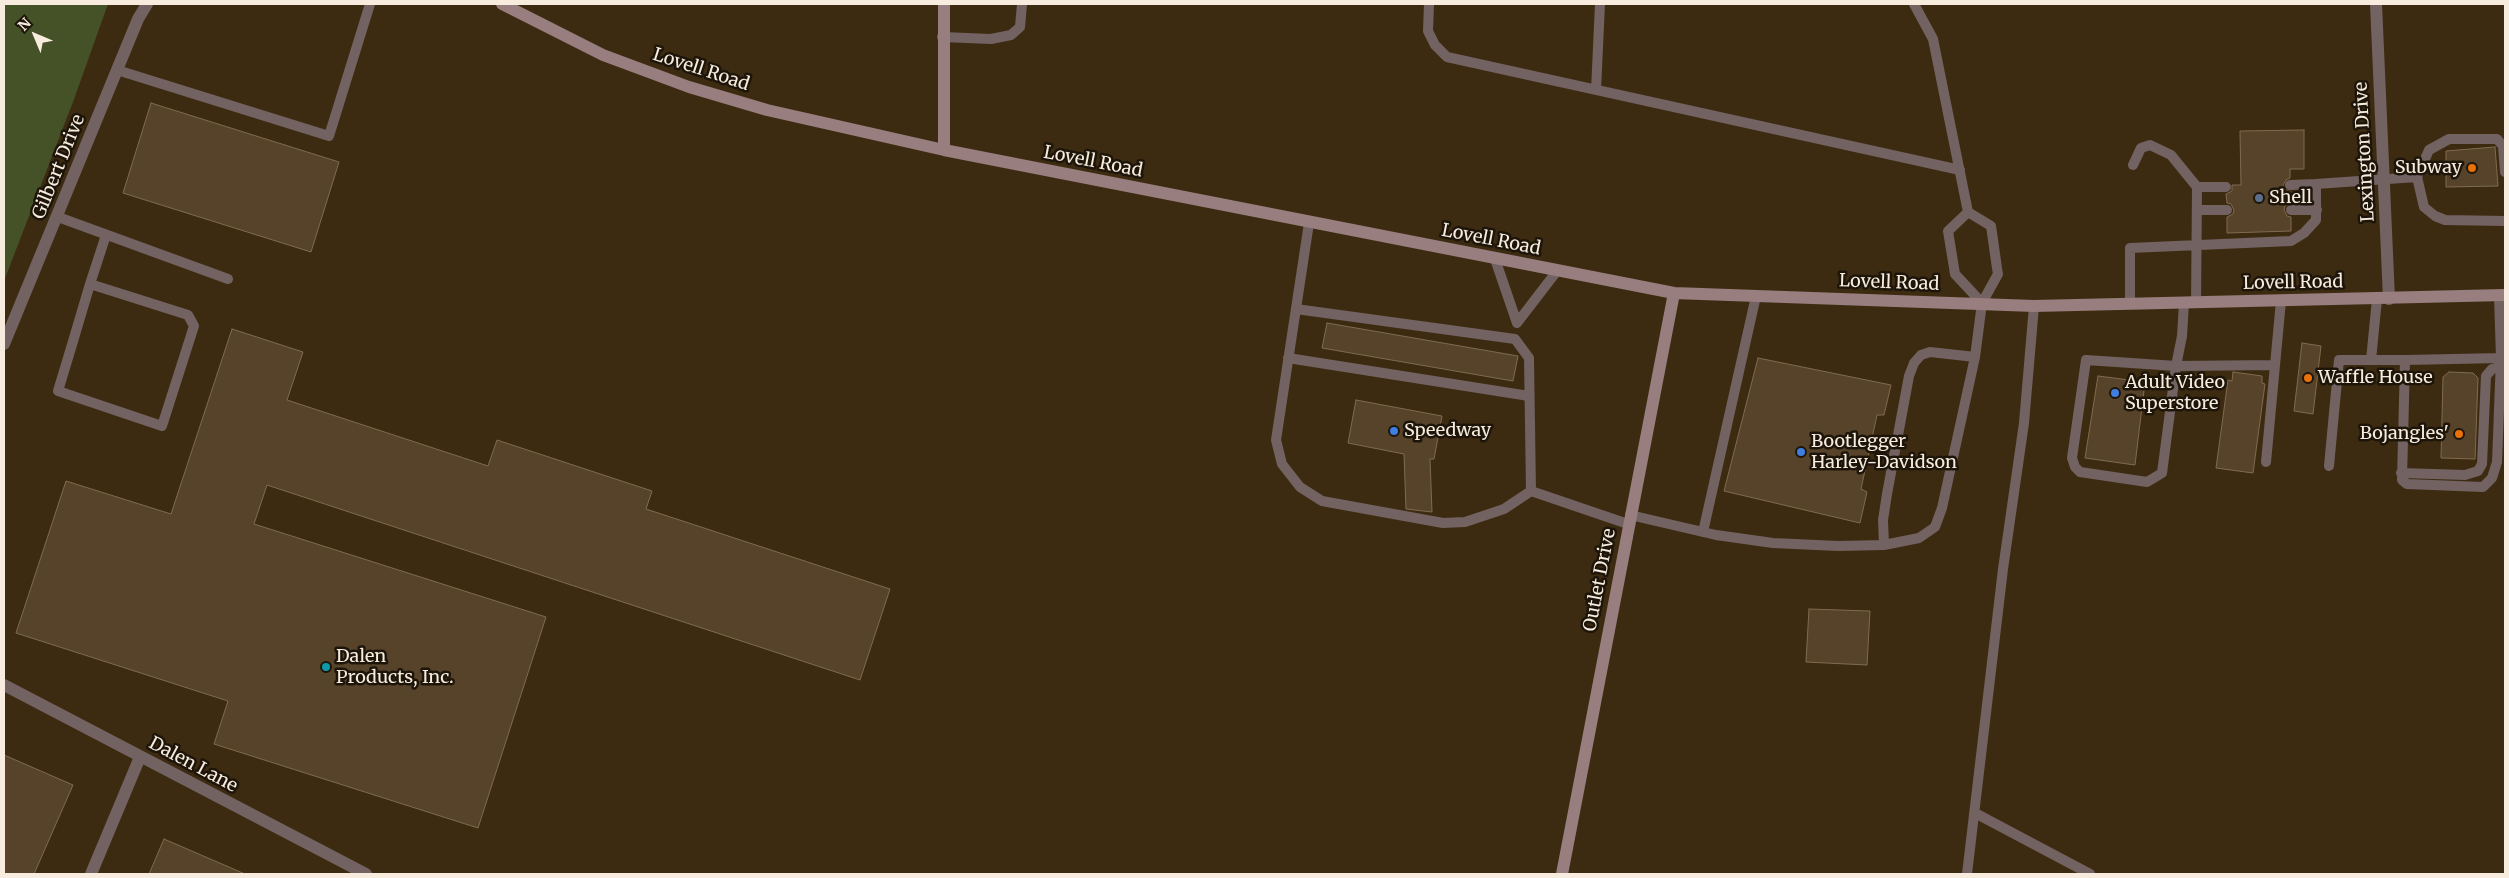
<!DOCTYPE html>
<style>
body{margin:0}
#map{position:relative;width:2509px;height:878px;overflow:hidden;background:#3d2b11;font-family:Merriweather,serif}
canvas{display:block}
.frame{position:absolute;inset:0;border:5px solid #f7ecdd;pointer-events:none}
.north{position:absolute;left:10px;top:10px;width:50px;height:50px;-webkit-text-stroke:4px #1d150a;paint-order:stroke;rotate:315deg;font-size:14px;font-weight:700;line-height:20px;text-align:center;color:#f7ecdd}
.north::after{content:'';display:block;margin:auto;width:18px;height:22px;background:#f7ecdd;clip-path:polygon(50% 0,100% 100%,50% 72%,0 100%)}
</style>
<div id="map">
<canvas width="2509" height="878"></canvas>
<div class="frame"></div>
<div class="north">N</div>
</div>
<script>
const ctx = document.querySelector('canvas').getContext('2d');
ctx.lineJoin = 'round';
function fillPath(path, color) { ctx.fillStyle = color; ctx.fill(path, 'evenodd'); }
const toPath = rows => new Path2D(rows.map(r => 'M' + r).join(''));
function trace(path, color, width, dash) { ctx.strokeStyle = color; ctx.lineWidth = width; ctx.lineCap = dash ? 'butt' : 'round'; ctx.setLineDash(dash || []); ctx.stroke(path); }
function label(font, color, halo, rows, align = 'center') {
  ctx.font = font + ' Merriweather,serif'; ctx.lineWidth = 5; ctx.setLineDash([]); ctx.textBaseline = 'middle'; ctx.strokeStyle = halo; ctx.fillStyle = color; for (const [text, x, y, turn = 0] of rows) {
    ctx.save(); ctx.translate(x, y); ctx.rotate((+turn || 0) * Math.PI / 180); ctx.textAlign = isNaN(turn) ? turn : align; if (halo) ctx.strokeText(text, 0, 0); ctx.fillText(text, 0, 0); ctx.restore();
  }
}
fillPath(toPath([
 [4,4,108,4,73,102,4,281]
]), '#455126');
const building = toPath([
 [151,103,339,162,311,252,123,193,151,103],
 [2304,130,2304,169,2290,169,2290,178,2286,180,2283,185,2284,189,2291,192,2291,203,2285,206,2284,210,2287,216,2291,217,2291,231,2227,233,2227,217,2233,214,2234,210,2231,204,2227,203,2226,194,2232,191,2232,185,2241,185,2240,131,2304,130],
 [2495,147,2498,186,2446,187,2446,151,2495,147],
 [1327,323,1518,356,1513,381,1322,348,1327,323],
 [232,329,303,352,287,400,488,466,497,440,652,491,646,509,890,589,860,680,267,485,254,524,546,617,478,828,214,744,228,701,16,633,66,481,171,514,232,329],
 [2302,343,2321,346,2313,414,2294,411,2302,343],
 [1758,358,1891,385,1884,415,1877,415,1861,489,1867,492,1860,523,1724,491,1758,358],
 [2233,372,2262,376,2262,383,2265,384,2253,473,2216,468,2228,380,2232,381,2233,372],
 [2449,372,2473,373,2478,378,2475,459,2441,458,2443,377,2449,372],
 [2098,376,2145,382,2135,465,2085,458,2098,376],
 [1356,400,1442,416,1434,459,1430,459,1432,512,1406,509,1404,454,1348,443,1356,400],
 [1809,609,1870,611,1867,665,1806,662,1809,609],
 [4,755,73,785,34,874,4,874,4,755],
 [164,839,245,874,149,874,164,839]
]);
fillPath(building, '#564329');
trace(building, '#806b50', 1);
trace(toPath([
 [1429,4,1428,31,1435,45,1447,57,1960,170],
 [1914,4,1933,39,1968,212],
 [942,37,991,39,1011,35,1020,27,1022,4],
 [117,70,329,136,370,4],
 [1596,90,1600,4],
 [2133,165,2141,148,2150,145,2171,155,2197,187,2196,303],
 [2417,177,2429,150,2449,139,2497,139,2503,146,2505,172],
 [2290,185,2316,184],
 [2197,187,2226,187],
 [2198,210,2227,210],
 [2291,210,2317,210],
 [1968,212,1991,226,1997,268,1998,274,1982,303,1955,274,1948,231,1968,212],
 [58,217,228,279],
 [1309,223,1276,440,1282,464,1300,487,1322,501,1443,523,1465,522,1504,509,1531,491,1628,524],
 [1495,259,1517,323,1557,271],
 [90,284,188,315,194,326,162,426,58,391,74,338,90,284,106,235],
 [2184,303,2182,336,2176,366,2162,473,2147,482,2080,472,2075,467,2072,458,2086,360,2176,366,2275,365,2266,462],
 [2130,304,2130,248,2291,241,2304,233,2316,220,2316,184,2417,177,2424,207,2435,216,2445,220,2505,221],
 [1296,309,1515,339,1529,358,1531,491],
 [1288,358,1529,396],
 [2371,360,2377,299],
 [2405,360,2501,358],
 [2275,365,2281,301],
 [2329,466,2339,360,2405,360,2402,480,2407,484,2483,487,2492,478,2497,462,2501,358,2499,296],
 [2401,473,2465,475,2478,471,2482,464,2486,376,2492,369,2500,367],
 [1630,515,1716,535,1773,543,1838,546,1884,545,1919,538,1935,527,1942,508,1975,357,1982,303],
 [1703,532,1756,296],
 [1884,545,1883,520,1887,494,1909,376,1914,363,1921,355,1930,352,1975,357],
 [1975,813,2090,874],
 [1967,874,2003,569,2024,423,2034,306]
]), '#726262', 10);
trace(toPath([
 [2376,4,2389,299],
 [4,344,138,19,147,4],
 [4,685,366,874],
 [91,874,140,757]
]), '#726262', 12);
trace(toPath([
 [502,4,603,55,689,87,767,110,944,150,1674,293,2034,306,2505,295],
 [944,4,944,150],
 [1562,874,1674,293]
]), '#987e7e', 12);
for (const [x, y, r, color] of [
 [2472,168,5,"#e8710a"],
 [2259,198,5,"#5c6f8a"],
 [2308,378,5,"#e8710a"],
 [2115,393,5,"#3f7fe0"],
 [1394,431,5,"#3f7fe0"],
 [2459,434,5,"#e8710a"],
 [1801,452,5,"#3f7fe0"],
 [326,667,5,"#0f9aa8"]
]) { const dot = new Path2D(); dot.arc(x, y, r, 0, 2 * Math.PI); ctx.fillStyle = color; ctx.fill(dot); trace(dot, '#1d150a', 2); }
label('18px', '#f7ecdd', '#1d150a', [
 ["Lovell Road",701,70,18],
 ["Lexington Drive",2365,152,-93],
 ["Lovell Road",1093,162,11],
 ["Gilbert Drive",59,167,-68],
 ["Lovell Road",1491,240,11],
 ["Lovell Road",1889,283,2],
 ["Lovell Road",2293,283,-1],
 ["Outlet Drive",1600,580,-79],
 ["Dalen Lane",193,765,28]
]);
label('18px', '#f7ecdd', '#1d150a', [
 ["Subway",2462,168,"right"],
 ["Shell",2269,198],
 ["Waffle House",2318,378],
 ["Adult Video",2125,383],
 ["Superstore",2125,404],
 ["Speedway",1404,431],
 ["Bojangles'",2449,434,"right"],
 ["Bootlegger",1811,442],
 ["Harley-Davidson",1811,463],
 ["Dalen",336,657],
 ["Products, Inc.",336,678]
], 'left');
</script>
